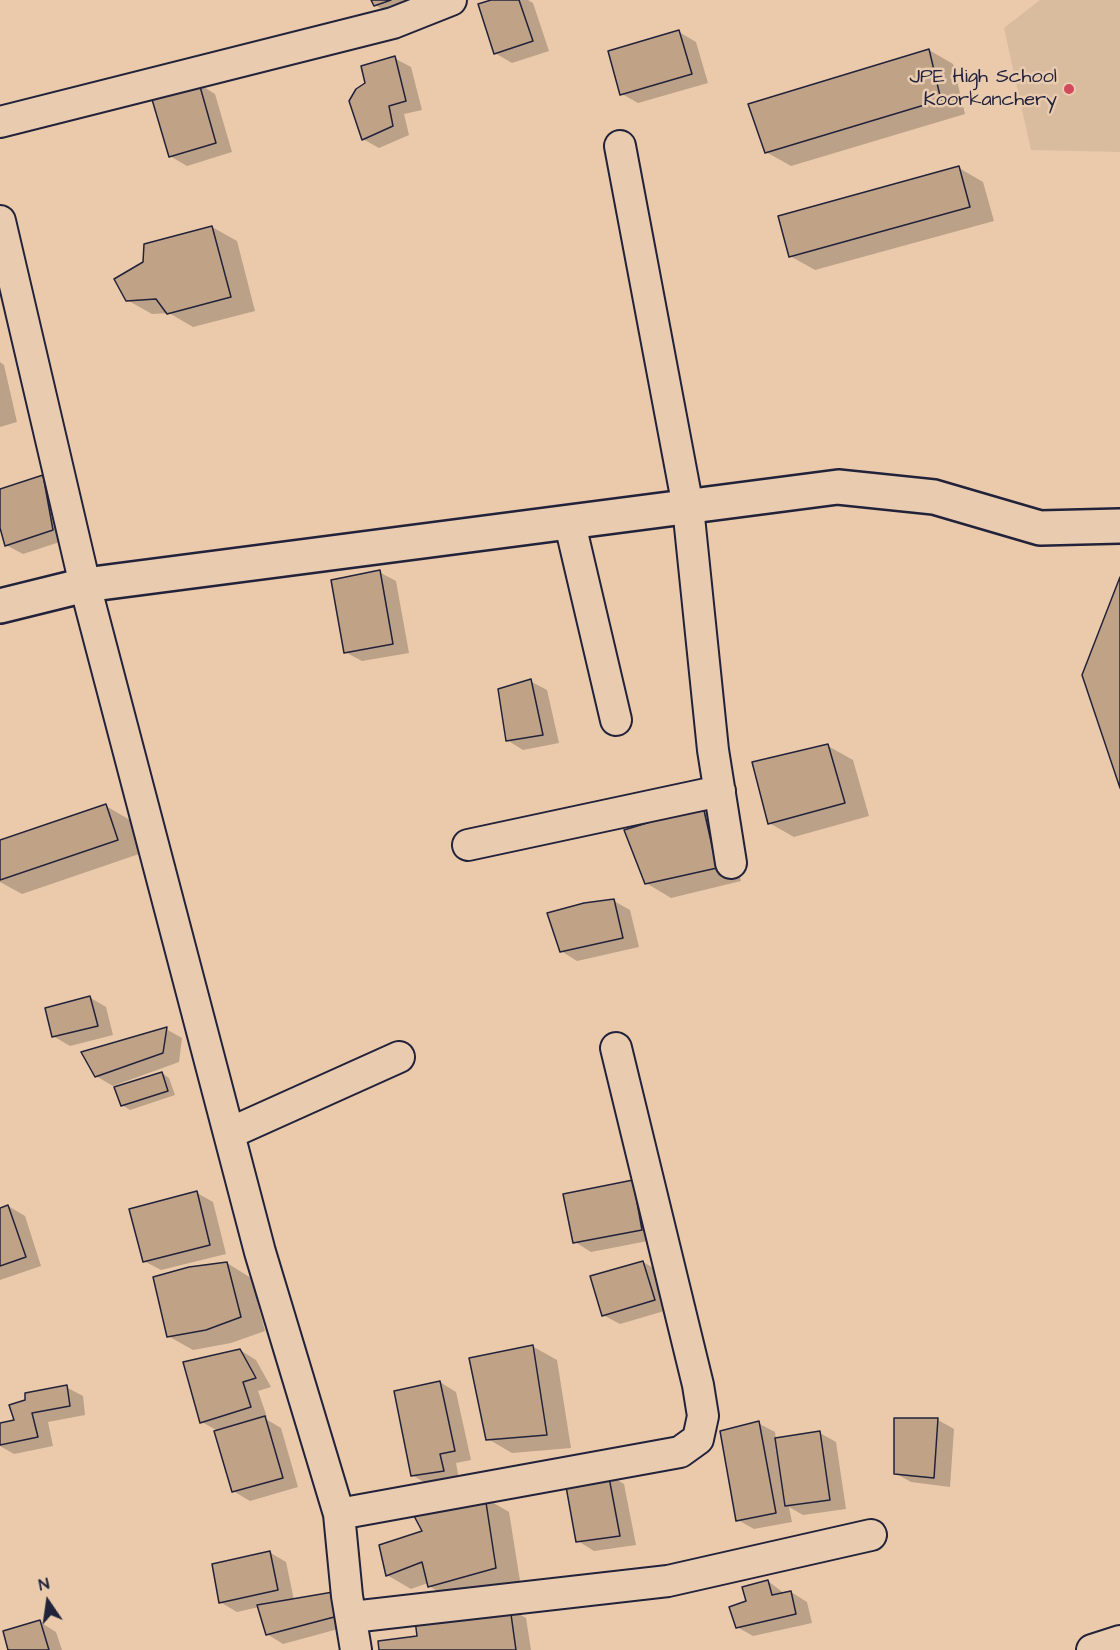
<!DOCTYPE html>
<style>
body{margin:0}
#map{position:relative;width:1120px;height:1650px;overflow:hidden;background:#eacaaa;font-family:"Architects Daughter",sans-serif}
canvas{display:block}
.north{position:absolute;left:18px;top:1572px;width:60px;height:60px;-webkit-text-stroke:4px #e9cbb0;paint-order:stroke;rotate:347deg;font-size:16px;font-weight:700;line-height:24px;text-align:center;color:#22223b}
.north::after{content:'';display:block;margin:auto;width:21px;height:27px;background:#22223b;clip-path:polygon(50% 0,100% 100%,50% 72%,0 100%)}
</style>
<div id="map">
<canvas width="1120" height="1650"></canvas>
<div class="north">N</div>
</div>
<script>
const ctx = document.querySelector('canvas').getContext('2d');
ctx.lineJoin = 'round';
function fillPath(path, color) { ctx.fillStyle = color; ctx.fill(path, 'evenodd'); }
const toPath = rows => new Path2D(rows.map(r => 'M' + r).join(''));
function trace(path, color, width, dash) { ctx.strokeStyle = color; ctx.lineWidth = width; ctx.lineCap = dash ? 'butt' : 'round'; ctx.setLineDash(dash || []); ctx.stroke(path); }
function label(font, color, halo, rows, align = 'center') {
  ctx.font = font + ' "Architects Daughter",sans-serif'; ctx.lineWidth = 5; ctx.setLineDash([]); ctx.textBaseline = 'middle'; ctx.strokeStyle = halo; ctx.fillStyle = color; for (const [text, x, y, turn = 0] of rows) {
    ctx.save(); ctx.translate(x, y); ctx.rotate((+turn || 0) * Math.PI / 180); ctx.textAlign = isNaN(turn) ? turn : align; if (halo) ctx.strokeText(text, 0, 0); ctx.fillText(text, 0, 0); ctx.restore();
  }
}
fillPath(toPath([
 [1040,0,1120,0,1120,152,1031,150,1004,28]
]), '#d9bb9e');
fillPath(toPath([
 [373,0,450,0,399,19,375,5],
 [496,0,528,0,533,3,549,51,512,63,495,53],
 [679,32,696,42,708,83,638,103,622,94],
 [929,50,953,64,965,114,791,166,766,152],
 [394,58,411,67,422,110,404,114,409,135,379,148,363,139,367,84],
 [199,84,215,94,232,152,187,166,170,156],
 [959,168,983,182,994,221,815,270,790,256],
 [212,227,237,241,255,311,193,327,169,313,152,314,127,300],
 [0,362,4,365,17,422,0,427],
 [43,477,60,486,69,539,23,554,6,545,0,523,0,490],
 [379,572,396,581,409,653,362,661,345,652],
 [530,681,547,690,559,743,523,750,507,740],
 [828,746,853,760,869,816,794,837,769,823],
 [106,806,130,820,142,853,22,894,0,882,0,842],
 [703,807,727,822,741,881,671,898,646,883],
 [614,901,630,910,639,947,577,961,561,951],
 [89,997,106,1007,113,1035,70,1046,53,1036],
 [166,1029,182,1038,179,1062,113,1086,96,1076],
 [162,1073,169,1078,175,1095,130,1110,122,1105],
 [632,1182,658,1239,591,1252,575,1242],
 [197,1193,213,1202,226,1254,161,1270,144,1261],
 [8,1206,25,1216,41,1266,0,1280,0,1209],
 [643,1262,660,1272,671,1309,620,1324,603,1315],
 [227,1263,251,1278,265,1331,231,1343,193,1350,168,1336],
 [532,1346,557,1360,571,1448,512,1453,488,1439],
 [240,1350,256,1360,271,1387,258,1391,267,1417,264,1418,281,1428,298,1487,250,1501,233,1491,216,1430,202,1422],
 [440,1382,456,1392,471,1460,456,1463,459,1479,429,1485,412,1475],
 [66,1387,83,1396,85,1415,48,1422,53,1446,14,1454,0,1446,0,1425,16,1421],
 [895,1419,938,1420,954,1429,950,1487,911,1482,895,1473],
 [758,1423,775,1432,776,1439,820,1433,836,1442,846,1509,803,1515,789,1507,792,1522,754,1529,738,1520],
 [608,1474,624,1484,636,1545,594,1551,578,1541],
 [485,1498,509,1512,520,1581,453,1600,429,1586,428,1583,411,1589,387,1575,424,1532],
 [269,1552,286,1562,294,1600,333,1593,353,1625,283,1644,267,1634,259,1607,237,1612,220,1602],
 [768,1581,785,1594,791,1592,807,1602,812,1623,753,1636,737,1627,748,1602],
 [510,1609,526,1618,531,1650,380,1650],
 [40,1622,56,1632,62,1650,10,1650]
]), '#0003');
const building = toPath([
 [371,0,391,0,374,6,371,0],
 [491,0,519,0,533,41,494,54,478,4,491,0],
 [679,30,692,74,620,95,608,51,679,30],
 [929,49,941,100,765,153,748,104,929,49],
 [395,56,406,101,389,106,393,126,362,140,349,101,356,89,365,83,361,66,395,56],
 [199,83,216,143,169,157,151,96,199,83],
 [959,166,970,207,789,257,778,216,959,166],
 [212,226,231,297,167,314,156,299,126,301,114,279,143,262,144,244,212,226],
 [43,475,53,530,5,546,0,528,0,489,43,475],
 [380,570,393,644,344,653,331,580,380,570],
 [1120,577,1120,788,1082,675,1120,577],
 [531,679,543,735,506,741,498,689,531,679],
 [828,744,845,803,768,824,752,762,828,744],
 [106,804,118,840,0,880,0,840,106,804],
 [703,806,717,868,645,884,624,830,703,806],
 [614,899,623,938,560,952,547,913,584,903,614,899],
 [90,996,98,1026,52,1037,45,1008,90,996],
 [167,1027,163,1053,95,1077,81,1052,167,1027],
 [162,1072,168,1091,121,1106,114,1087,162,1072],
 [633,1180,642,1230,573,1243,563,1194,633,1180],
 [197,1191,210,1245,143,1262,129,1209,197,1191],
 [8,1205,26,1257,0,1266,0,1208,8,1205],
 [643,1261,655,1300,602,1316,590,1276,643,1261],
 [227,1262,241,1317,206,1330,167,1337,153,1277,189,1267,227,1262],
 [533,1345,547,1435,486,1440,469,1358,533,1345],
 [240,1349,256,1378,243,1382,251,1407,200,1423,183,1362,240,1349],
 [440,1381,455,1451,440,1454,444,1471,411,1476,394,1391,440,1381],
 [67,1385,70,1406,32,1413,38,1437,0,1445,0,1423,14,1420,9,1405,25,1400,25,1393,67,1385],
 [265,1416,283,1478,232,1492,214,1431,265,1416],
 [894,1418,938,1418,934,1478,894,1474,894,1418],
 [759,1421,776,1513,736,1521,720,1431,759,1421],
 [820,1431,830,1500,785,1506,775,1438,820,1431],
 [608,1472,620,1536,576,1542,565,1481,608,1472],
 [485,1496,496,1568,428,1587,422,1562,386,1576,379,1545,422,1531,413,1514,485,1496],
 [270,1551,278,1590,219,1603,212,1564,270,1551],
 [768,1580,772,1595,791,1591,796,1614,736,1628,729,1607,746,1601,742,1587,768,1580],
 [333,1592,338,1616,266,1635,257,1605,333,1592],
 [510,1607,516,1650,379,1650,378,1641,417,1636,415,1620,510,1607],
 [40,1620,49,1650,8,1650,3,1631,40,1620]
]);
fillPath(building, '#c0a287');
trace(building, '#22223b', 1.5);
const minor = toPath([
 [0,122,393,23,451,0],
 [620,146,688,507,713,750,731,863],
 [0,221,85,585,260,1252,339,1514,347,1596,356,1650],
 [570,524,616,720],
 [468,845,720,791],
 [230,1133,399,1057],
 [339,1514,680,1452,698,1439,703,1416,698,1385,616,1048],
 [352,1617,668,1581,871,1535],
 [1092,1650,1120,1641]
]);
const tertiary = toPath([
 [0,606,85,585,838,487,934,497,1040,528,1120,526]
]);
trace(minor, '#22223b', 34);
trace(tertiary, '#22223b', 38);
trace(minor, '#e9cbb0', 30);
trace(tertiary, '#e9cbb0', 33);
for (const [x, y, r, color] of [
 [1069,89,6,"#d1495b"]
]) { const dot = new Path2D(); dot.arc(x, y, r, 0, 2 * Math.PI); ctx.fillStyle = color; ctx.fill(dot); trace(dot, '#e9cbb0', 2); }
label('20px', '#22223b', '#e9cbb0', [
 ["JPE High School",1057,78],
 ["Koorkanchery",1057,101]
], 'right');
</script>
